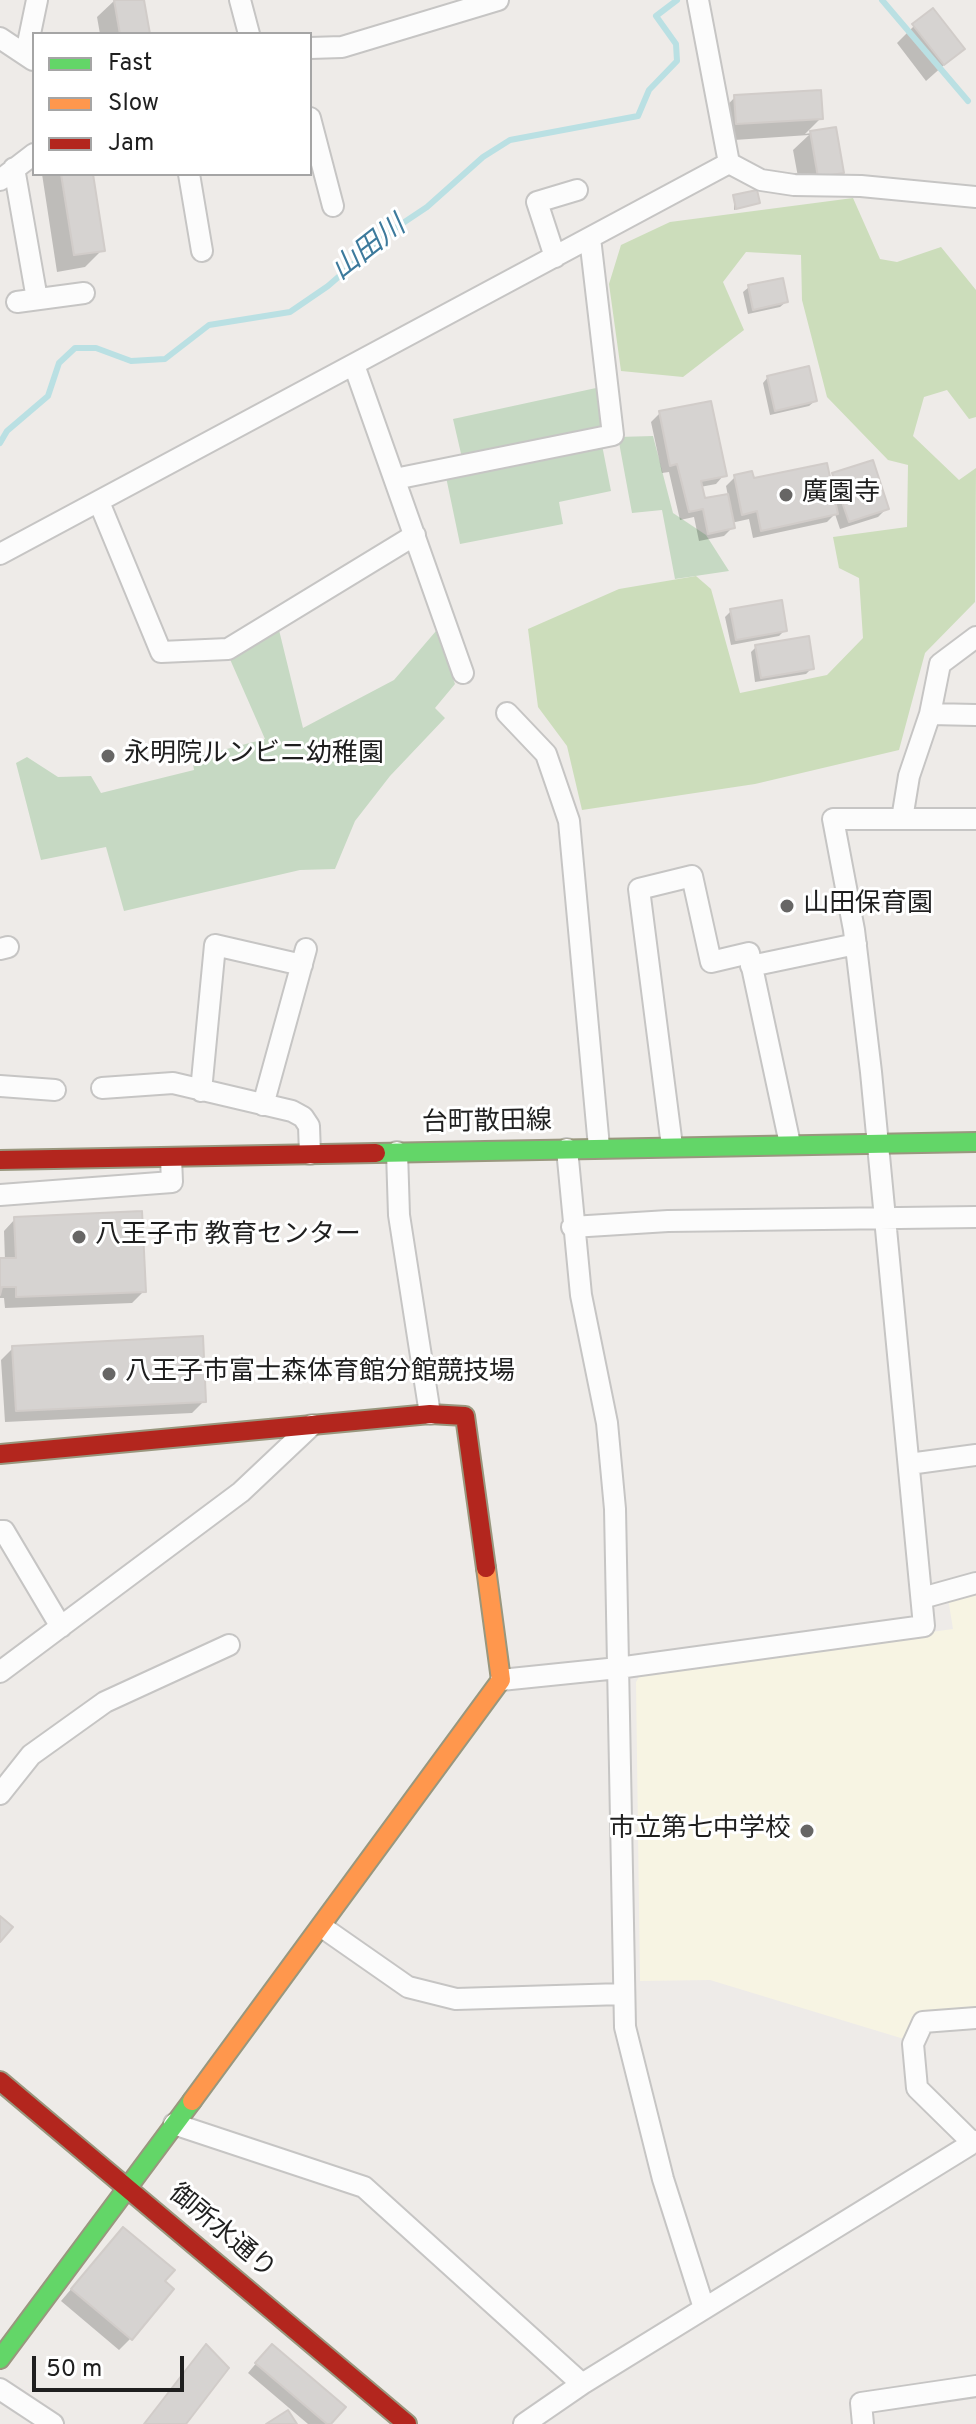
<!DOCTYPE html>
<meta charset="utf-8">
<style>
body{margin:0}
#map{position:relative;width:976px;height:2424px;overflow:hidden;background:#eeebe8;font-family:Overpass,sans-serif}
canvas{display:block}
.legend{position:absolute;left:32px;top:32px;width:280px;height:144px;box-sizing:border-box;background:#fff;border:2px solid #a5a5a5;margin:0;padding:10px 14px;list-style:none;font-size:24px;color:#1f1f1f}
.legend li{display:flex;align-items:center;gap:16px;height:40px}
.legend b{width:40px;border:2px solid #a5a5a5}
.scale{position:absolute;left:32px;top:2356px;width:152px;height:36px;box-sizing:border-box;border:4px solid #1f1f1f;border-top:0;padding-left:10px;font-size:24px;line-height:28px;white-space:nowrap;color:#1f1f1f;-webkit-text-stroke:6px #fff;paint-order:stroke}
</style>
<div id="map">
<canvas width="976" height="2424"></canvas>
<ul class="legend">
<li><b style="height:10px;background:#63d668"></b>Fast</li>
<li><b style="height:10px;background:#ff974d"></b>Slow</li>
<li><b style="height:10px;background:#b3261e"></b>Jam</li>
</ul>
<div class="scale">50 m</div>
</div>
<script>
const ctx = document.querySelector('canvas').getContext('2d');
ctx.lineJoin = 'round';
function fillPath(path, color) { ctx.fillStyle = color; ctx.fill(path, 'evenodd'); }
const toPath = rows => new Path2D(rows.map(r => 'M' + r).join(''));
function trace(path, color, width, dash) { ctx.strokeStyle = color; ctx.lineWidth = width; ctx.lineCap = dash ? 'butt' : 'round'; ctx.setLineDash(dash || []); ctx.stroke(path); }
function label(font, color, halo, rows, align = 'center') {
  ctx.font = font + ' Overpass,"Noto Sans JP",sans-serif'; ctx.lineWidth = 6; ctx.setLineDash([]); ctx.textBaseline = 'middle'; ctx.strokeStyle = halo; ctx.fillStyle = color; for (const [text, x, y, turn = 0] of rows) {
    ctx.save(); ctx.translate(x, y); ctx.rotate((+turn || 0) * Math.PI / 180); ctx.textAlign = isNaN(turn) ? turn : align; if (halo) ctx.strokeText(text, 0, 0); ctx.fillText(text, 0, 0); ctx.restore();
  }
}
fillPath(toPath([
 [976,1591,976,2010,904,2039,710,1980,640,1981,636,1682,642,1672,953,1629,948,1598]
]), '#f7f4e3');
fillPath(toPath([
 [853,198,880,259,897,262,941,247,976,290,976,417,969,419,947,390,924,397,913,436,959,480,976,468,975,602,925,653,899,750,755,784,582,810,567,746,538,707,528,629,619,589,696,576,711,589,740,693,827,675,863,638,859,578,839,568,833,537,907,527,908,465,888,460,827,397,802,300,801,255,746,252,723,282,744,330,683,377,621,371,609,284,621,245,670,222]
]), '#cdb');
fillPath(toPath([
 [596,388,605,428,462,458,453,419],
 [653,436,673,513,706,535,729,571,675,579,662,510,632,513,618,437],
 [602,445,611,491,559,502,563,524,460,544,446,477],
 [279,630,303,728,394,680,436,631,455,684,435,708,445,718,390,776,355,821,335,869,300,870,124,911,106,847,41,860,16,763,27,757,58,777,91,776,101,793,194,770,192,758,265,739,229,657]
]), '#c6d9c3');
fillPath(toPath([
 [115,0,142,0,148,34,100,34,97,17],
 [914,26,962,49,926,81,897,43],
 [735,97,821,118,805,134,834,129,842,172,824,189,801,193,793,150,809,135,719,141,718,115],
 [42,174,91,174,102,250,85,267,57,272],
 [734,197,758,203,734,210],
 [749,287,786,302,780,307,748,314,743,292],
 [768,377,815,401,809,406,770,415,763,383],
 [660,413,724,475,716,484,700,487,703,501,728,496,726,486,735,477,752,481,829,479,833,475,887,508,878,517,840,529,835,514,827,522,753,538,749,519,731,523,732,528,724,536,699,541,694,517,680,520,669,472,662,473,651,422],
 [731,611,785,630,779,636,731,645,725,617],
 [756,647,812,668,806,674,755,682,751,652],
 [15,1219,144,1291,132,1303,5,1308,4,1298,0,1298,0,1260,5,1260,4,1231],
 [13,1348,204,1401,192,1413,5,1422,1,1360],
 [112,2241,162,2282,131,2338,119,2350,61,2301],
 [263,2355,329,2424,308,2424,248,2373]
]), '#0003');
trace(toPath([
 [882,0,968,101],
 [0,443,7,431,48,396,59,363,75,348,96,348,131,361,165,359,209,325,290,312,328,286,391,231,427,207,483,157,510,140,638,116,649,90,677,61,676,44,656,16,677,0]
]), '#bae0e3', 6);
const building = toPath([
 [114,0,144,0,150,34,120,34,114,0],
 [933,8,965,49,944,65,912,24,933,8],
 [821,90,823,119,736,124,734,95,821,90],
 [836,127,844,173,818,177,810,131,836,127],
 [61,174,93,174,105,251,74,255,61,174],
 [757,190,760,203,736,209,733,195,757,190],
 [783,278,788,302,753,310,748,285,783,278],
 [809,366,817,401,775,411,767,376,809,366],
 [711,401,727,476,701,481,705,498,728,494,735,528,708,534,703,509,689,512,677,464,670,466,659,411,711,401],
 [873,460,889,509,849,522,832,473,873,460],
 [827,463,838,514,761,531,757,511,742,515,734,475,752,471,754,478,827,463],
 [782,600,787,631,736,640,730,609,782,600],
 [809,636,814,669,761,678,755,645,809,636],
 [142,1211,146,1292,16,1297,16,1287,2,1287,0,1295,0,1258,16,1258,14,1217,142,1211],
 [203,1336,206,1402,16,1411,12,1346,203,1336],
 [0,1916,13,1927,0,1942,0,1916],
 [123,2227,175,2270,165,2281,174,2289,132,2340,71,2289,123,2227],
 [206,2344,229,2368,186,2424,144,2424,206,2344],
 [272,2344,346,2407,331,2424,327,2424,255,2363,272,2344],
 [288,2410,297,2424,266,2424,288,2410]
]);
fillPath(building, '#d6d3d1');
trace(building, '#d1ccc9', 2);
const street = toPath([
 [240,0,249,34],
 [698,0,729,163],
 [0,38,33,60],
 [310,48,342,47,498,0],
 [26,53,37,0],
 [310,118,333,206],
 [729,163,761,180,794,185,861,186,976,197],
 [14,168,37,299],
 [189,174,202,251],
 [0,180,34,154],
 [555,257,537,202,577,190],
 [17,302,84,293],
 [354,365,463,673],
 [395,479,613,435,590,238],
 [99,502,161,652,228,649,415,535],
 [0,554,729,163],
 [507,713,546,754,569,821,599,1147],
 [930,714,976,715],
 [902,819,909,776,930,714,940,664,976,637],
 [0,949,8,947],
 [751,966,856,944],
 [0,1086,55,1090],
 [102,1088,173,1083,292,1111,303,1117,309,1126,310,1154],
 [201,1091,215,945,302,965],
 [263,1105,306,949],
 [672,1146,639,889,692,876,711,962,749,953,790,1144],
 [567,1149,581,1295,607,1423,615,1509,625,2027,663,2179,704,2308],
 [397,1152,399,1215,430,1414],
 [0,1195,172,1182,171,1158],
 [572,1227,668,1221,976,1217],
 [909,1464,976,1455],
 [0,1531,4,1531,61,1627],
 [922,1598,976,1583],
 [0,1672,241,1492,312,1425],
 [501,1680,618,1668,924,1626,871,1072,854,930,833,819,976,819],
 [0,1794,31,1755,105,1702,229,1645],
 [322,1927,408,1987,456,1999,623,1994],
 [174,2124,364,2187,582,2384],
 [973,2143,917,2088,913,2044,923,2022,976,2018],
 [0,2389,53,2424],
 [524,2424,582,2384,976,2141],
 [863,2424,861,2403,976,2386]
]);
const fast = toPath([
 [376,1153,976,1142],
 [0,2359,192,2101]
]);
const slow = toPath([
 [192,2101,501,1680,486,1568]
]);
const jam = toPath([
 [0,1160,376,1153],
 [0,1454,430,1414,465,1416,486,1568],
 [0,2081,407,2424]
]);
trace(street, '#c6c5c4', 24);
trace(fast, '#99977e', 22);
trace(slow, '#99977e', 22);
trace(jam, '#99977e', 22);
trace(street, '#fcfcfc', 20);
trace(fast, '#63d668', 18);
trace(slow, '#ff974d', 18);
trace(jam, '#b3261e', 18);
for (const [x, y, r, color] of [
 [786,495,8,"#676665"],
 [108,756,8,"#676665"],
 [787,906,8,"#676665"],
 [79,1237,8,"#676665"],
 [109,1374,8,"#676665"],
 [807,1831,8,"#676665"]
]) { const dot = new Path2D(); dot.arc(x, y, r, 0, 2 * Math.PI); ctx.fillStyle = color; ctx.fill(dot); trace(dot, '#fff', 3); }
label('26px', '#1f1f1f', '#fff', [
 ["廣園寺",802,495],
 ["永明院ルンビニ幼稚園",124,756],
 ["山田保育園",803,906],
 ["八王子市 教育センター",95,1237],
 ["八王子市富士森体育館分館競技場",125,1374],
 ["市立第七中学校",791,1831,"right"]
], 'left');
label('26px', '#1f1f1f', '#fff', [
 ["台町散田線",487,1124,-1],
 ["御所水通り",221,2233,40]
]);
label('italic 28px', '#3d7a9c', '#fff', [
 ["山田川",370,250,-38]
]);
</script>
